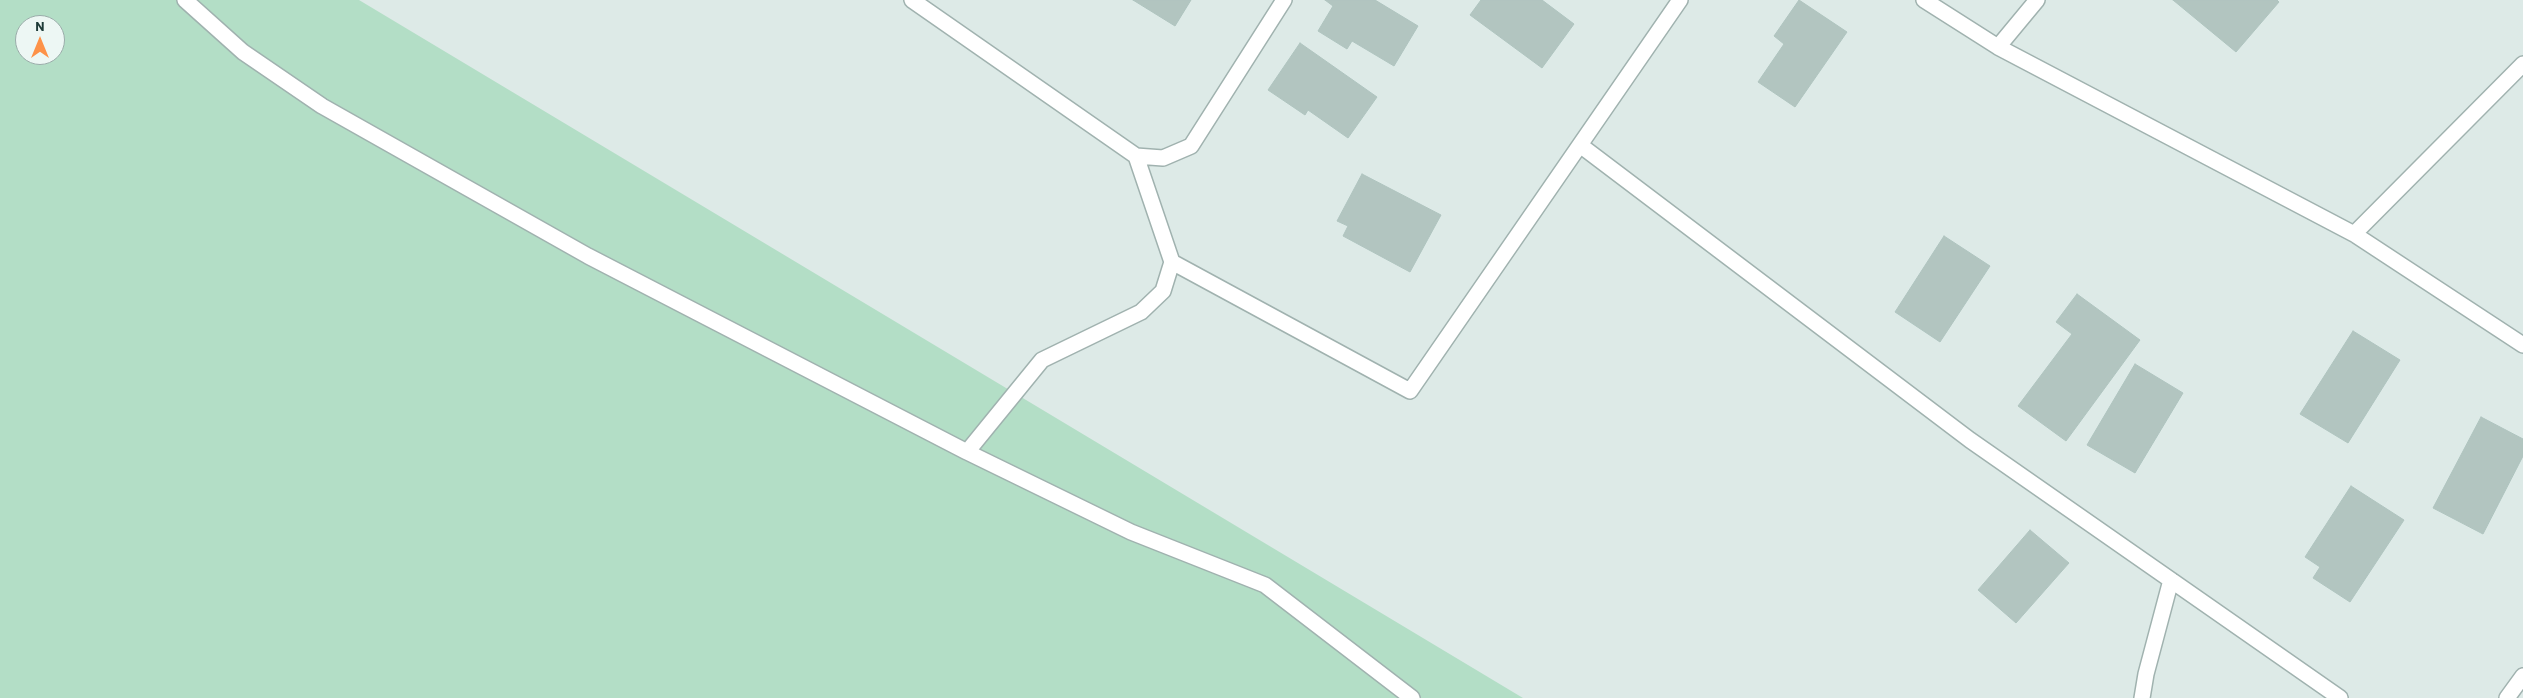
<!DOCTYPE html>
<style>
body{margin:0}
#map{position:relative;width:2523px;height:698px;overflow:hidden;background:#ddeae7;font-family:Barlow,sans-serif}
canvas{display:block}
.north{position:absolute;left:15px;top:15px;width:50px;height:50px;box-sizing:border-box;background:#edf7f4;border:1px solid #9aaca9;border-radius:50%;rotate:0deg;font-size:14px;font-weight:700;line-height:20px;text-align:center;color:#1e3b38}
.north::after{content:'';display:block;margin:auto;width:18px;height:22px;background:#fd9248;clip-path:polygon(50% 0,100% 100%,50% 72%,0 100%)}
</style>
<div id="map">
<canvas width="2523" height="698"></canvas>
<div class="north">N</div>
</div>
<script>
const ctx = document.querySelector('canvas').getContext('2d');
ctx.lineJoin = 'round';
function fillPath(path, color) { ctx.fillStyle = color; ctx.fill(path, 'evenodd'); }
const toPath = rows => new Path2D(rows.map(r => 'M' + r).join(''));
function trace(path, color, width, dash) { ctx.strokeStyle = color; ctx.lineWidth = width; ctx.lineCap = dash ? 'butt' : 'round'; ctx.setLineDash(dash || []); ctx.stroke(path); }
fillPath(toPath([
 [0,0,359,0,1523,698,0,698],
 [25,25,55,25,55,55,25,55]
]), '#b3dec6');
const building = toPath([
 [1133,0,1191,0,1175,26,1133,0],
 [1325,0,1375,0,1418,26,1394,66,1352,41,1347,49,1318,31,1333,6,1325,0],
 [1481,0,1542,0,1574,24,1542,68,1470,15,1481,0],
 [1799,0,1847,32,1795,107,1758,82,1784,44,1774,36,1799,0],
 [2173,0,2277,0,2279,2,2236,52,2173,0],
 [1300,43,1377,97,1348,138,1308,110,1305,115,1268,90,1300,43],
 [1362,174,1441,215,1410,272,1343,236,1348,226,1337,221,1362,174],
 [1944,236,1990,266,1940,342,1895,312,1944,236],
 [2077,294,2140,340,2066,441,2018,406,2072,334,2056,322,2077,294],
 [2353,331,2400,360,2348,443,2300,414,2353,331],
 [2135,364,2183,393,2135,473,2087,445,2135,364],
 [2481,417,2523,439,2523,456,2483,534,2433,508,2481,417],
 [2351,486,2404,520,2350,602,2313,578,2320,567,2305,557,2351,486],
 [2030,530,2069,563,2016,623,1978,590,2030,530]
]);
fillPath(building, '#b2c5c0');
trace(building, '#afc4bf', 1);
const minor = toPath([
 [185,0,243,52,322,106,588,256,967,452,1131,532,1265,585,1412,698],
 [912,0,1136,156,1163,158,1191,146,1284,0],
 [1924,0,1998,47,2354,234,2523,345],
 [1998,47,2037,0],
 [1580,145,1970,440,2340,698],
 [2354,234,2523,64],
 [1172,262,1410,391,1680,0],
 [967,452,1042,360,1141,312,1163,291,1172,262,1136,156],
 [2142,698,2146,674,2171,580],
 [2507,698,2523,676]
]);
trace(minor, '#a0b2af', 18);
trace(minor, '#fff', 15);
</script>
